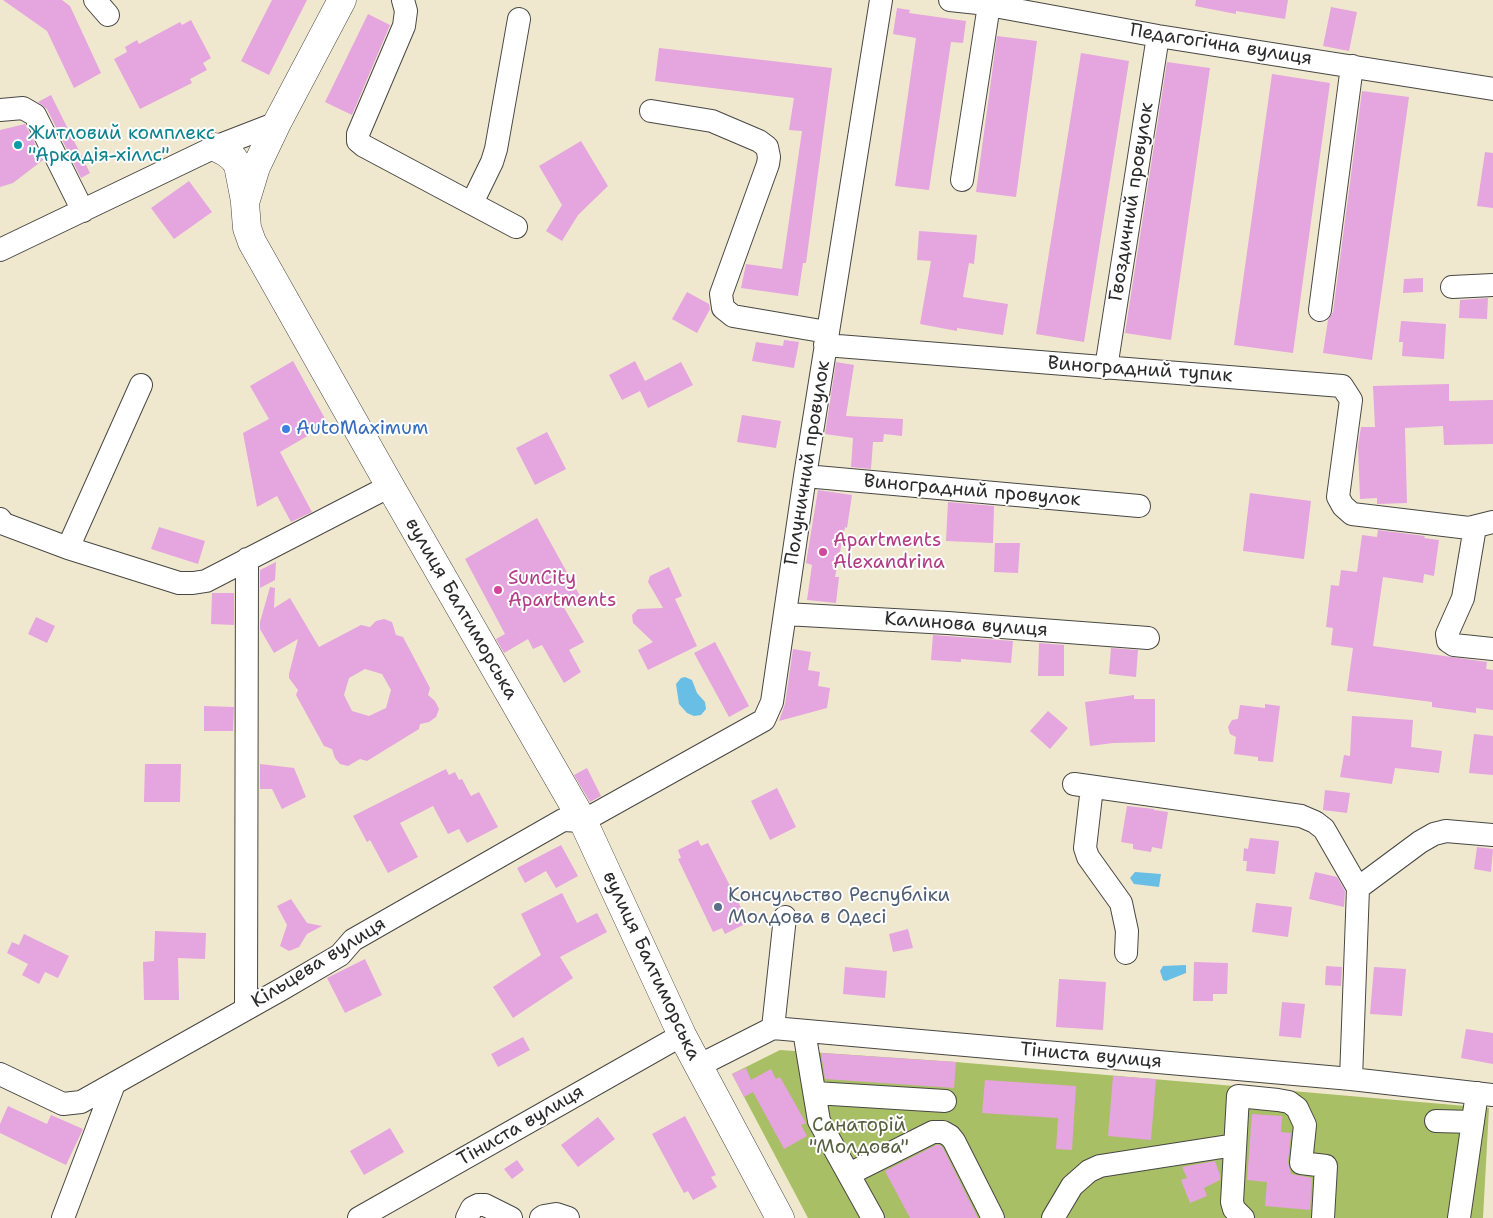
<!DOCTYPE html>
<meta charset="utf-8">
<style>
body{margin:0}
canvas{display:block;background:#efe8ce}
</style>
<canvas width="1493" height="1218"></canvas>
<script>
const ctx = document.querySelector('canvas').getContext('2d');
ctx.lineJoin = 'round';
function fillPath(path, color) { ctx.fillStyle = color; ctx.fill(path, 'evenodd'); }
const toPath = rows => new Path2D(rows.map(r => 'M' + r).join(''));
function trace(path, color, width, dash) { ctx.strokeStyle = color; ctx.lineWidth = width; ctx.lineCap = dash ? 'butt' : 'round'; ctx.setLineDash(dash || []); ctx.stroke(path); }
function label(font, color, halo, rows, align = 'center') {
  ctx.font = font + ' "Shantell Sans",sans-serif'; ctx.lineWidth = 4; ctx.setLineDash([]); ctx.textBaseline = 'middle'; ctx.strokeStyle = halo; ctx.fillStyle = color; for (const [text, x, y, turn = 0] of rows) {
    ctx.save(); ctx.translate(x, y); ctx.rotate((+turn || 0) * Math.PI / 180); ctx.textAlign = isNaN(turn) ? turn : align; if (halo) ctx.strokeText(text, 0, 0); ctx.fillText(text, 0, 0); ctx.restore();
  }
}
fillPath(toPath([
 [780,1050,956,1062,1489,1108,1483,1218,808,1218,732,1074]
]), '#a8bf65');
fillPath(toPath([
 [685,677,692,680,697,693,705,702,706,709,701,715,694,716,687,713,679,704,676,684,681,678],
 [1135,872,1161,874,1159,887,1134,884,1130,878],
 [1186,965,1186,973,1166,981,1163,980,1160,971,1163,966]
]), '#69bee6');
fillPath(toPath([
 [3,0,62,0,70,6,101,73,74,88,47,31],
 [272,0,307,0,269,75,241,61],
 [1196,0,1288,0,1285,19,1236,11,1236,14,1195,6],
 [1331,7,1357,12,1349,51,1323,46],
 [897,8,910,10,909,13,966,21,963,43,951,42,929,190,895,186,916,38,893,34],
 [368,14,390,25,352,115,325,102],
 [191,20,211,58,203,63,207,70,190,79,192,83,140,109,114,59,127,52,125,47,137,40,139,44,180,22,182,25],
 [997,36,1037,41,1016,197,976,192],
 [659,48,832,68,806,263,803,263,798,296,741,288,746,264,782,269,802,131,789,130,794,98,655,81],
 [1081,53,1129,61,1084,342,1036,334],
 [1167,62,1210,68,1171,340,1125,333],
 [1272,74,1330,83,1293,353,1234,345],
 [1362,91,1409,97,1372,360,1323,353,1328,320,1333,312],
 [51,95,90,173,81,178,47,109,38,102],
 [25,124,43,160,13,183,0,187,0,130],
 [581,141,608,186,578,215,562,241,546,231,562,205,539,166],
 [1485,152,1493,153,1493,208,1477,206],
 [189,181,212,212,174,239,151,208],
 [919,231,977,235,974,264,969,263,963,297,1008,304,1003,335,957,328,957,331,920,324,931,261,917,260],
 [1423,278,1423,292,1403,293,1404,279],
 [687,292,709,304,710,309,697,333,672,319],
 [1488,298,1487,319,1459,318,1460,300],
 [1401,321,1446,324,1444,359,1402,356,1403,342,1399,342],
 [784,340,799,342,794,368,752,361,756,342,783,346],
 [293,361,328,424,280,452,312,512,291,522,277,496,257,507,243,433,269,419,250,386],
 [635,361,645,381,681,362,693,385,648,408,640,391,622,400,609,375],
 [836,362,854,365,846,416,903,419,902,436,884,434,883,442,873,442,871,469,851,467,853,438,825,434],
 [1449,384,1449,401,1493,400,1493,444,1444,445,1443,426,1405,428,1407,503,1377,504,1377,498,1360,499,1358,446,1361,427,1375,427,1373,386],
 [742,415,781,421,776,448,737,442],
 [547,432,566,469,535,485,516,448],
 [818,490,852,495,847,528,845,527,835,577,839,577,836,603,807,600,812,565,806,563],
 [1250,493,1311,501,1304,559,1243,551],
 [948,502,994,506,993,543,946,541],
 [537,518,580,596,563,606,584,642,569,650,581,672,564,683,542,645,533,649,528,639,504,653,496,639,505,634,465,559],
 [159,527,205,541,198,564,151,549],
 [1378,530,1425,536,1424,538,1439,540,1434,576,1424,574,1423,583,1383,577,1373,646,1487,662,1486,669,1493,670,1493,710,1476,708,1476,713,1432,707,1432,702,1347,691,1353,648,1331,645,1333,628,1326,627,1331,585,1339,586,1341,570,1357,572,1362,535,1377,537],
 [995,543,1020,543,1018,573,994,572],
 [276,562,275,580,260,588,260,570],
 [669,567,682,596,675,599,697,646,648,670,638,650,653,642,633,623,632,615,638,609,663,608,648,582,650,576],
 [270,587,275,588,274,608,290,598,319,647,361,625,370,627,376,621,384,619,392,622,396,635,403,637,430,688,428,695,435,701,439,709,436,717,429,722,420,724,419,729,367,761,360,759,348,766,340,764,335,758,332,749,324,746,296,695,298,690,289,678,289,674,298,639,274,653,260,629,260,622],
 [365,669,382,674,391,690,386,708,369,716,352,711,344,695,349,678],
 [212,593,234,593,234,625,211,624],
 [36,617,55,626,47,643,28,634],
 [933,635,1013,641,1011,663,961,659,961,662,931,660],
 [715,642,749,706,729,717,694,653],
 [1039,643,1064,645,1064,676,1038,676],
 [1111,648,1138,650,1136,677,1109,674],
 [793,649,811,652,808,670,820,672,818,686,830,688,827,708,779,721,785,704],
 [1134,695,1134,699,1155,699,1155,742,1113,743,1090,746,1085,702],
 [1265,704,1280,706,1273,762,1258,761,1258,757,1234,754,1236,737,1230,734,1228,727,1232,720,1238,719,1240,705,1265,708],
 [204,706,234,707,233,731,204,731],
 [1048,711,1068,728,1050,749,1030,731],
 [1352,716,1413,720,1411,747,1442,751,1439,773,1395,768,1392,784,1340,777,1344,755,1350,756],
 [1474,734,1493,736,1493,775,1469,773],
 [145,764,181,764,180,802,144,802],
 [260,764,294,768,306,797,282,809,272,789,260,789],
 [587,768,601,796,590,802,574,775],
 [446,769,449,775,455,772,459,780,462,779,471,796,479,792,498,827,467,843,459,829,448,834,433,806,400,823,418,857,388,873,370,840,367,842,353,816],
 [777,788,796,827,770,840,751,801],
 [1325,790,1350,793,1347,813,1323,810],
 [1127,806,1154,809,1154,810,1168,812,1162,849,1152,847,1151,852,1133,849,1133,844,1121,842],
 [1250,838,1279,841,1275,874,1246,871,1247,861,1243,861,1244,848,1248,849],
 [698,840,701,846,708,843,746,917,740,920,743,925,725,934,722,928,713,932,678,859,681,858,678,850],
 [561,845,578,876,556,888,546,871,525,883,517,868],
 [1477,847,1493,849,1491,872,1474,869],
 [1315,872,1337,877,1345,891,1344,907,1309,899],
 [562,893,577,923,597,913,607,932,560,957,573,978,513,1018,493,987,541,955,521,914],
 [291,899,307,923,322,926,307,934,299,947,289,951,280,946,287,925,277,906],
 [1256,903,1292,907,1288,937,1252,932],
 [908,929,913,948,893,952,889,934],
 [155,931,206,933,205,959,178,958,179,1000,144,1000,143,962,154,961],
 [24,934,69,956,58,978,45,972,39,984,22,975,28,964,7,953,12,942,19,945],
 [365,959,382,995,345,1013,327,978],
 [1194,962,1228,963,1227,994,1213,994,1213,1001,1193,1001],
 [1326,966,1342,967,1341,986,1325,985],
 [845,967,887,971,885,998,843,994],
 [1374,967,1406,969,1402,1016,1370,1014],
 [1059,979,1106,982,1103,1030,1056,1027],
 [1282,1002,1305,1004,1301,1038,1279,1036],
 [1466,1029,1493,1033,1493,1064,1461,1058],
 [523,1037,530,1050,498,1067,491,1054],
 [821,1053,956,1062,954,1088,825,1079],
 [746,1068,751,1080,771,1069,776,1079,780,1077,806,1123,801,1125,807,1136,784,1149,753,1092,744,1097,732,1074],
 [1113,1076,1156,1079,1151,1140,1108,1136],
 [985,1080,1076,1086,1072,1150,1056,1149,1058,1118,982,1113],
 [8,1106,47,1124,51,1115,83,1129,66,1165,0,1133,0,1124],
 [1252,1114,1282,1116,1281,1132,1291,1133,1288,1162,1291,1174,1312,1178,1310,1210,1265,1206,1267,1182,1247,1180],
 [685,1116,716,1175,711,1177,717,1187,693,1200,688,1191,684,1193,652,1134],
 [598,1117,615,1139,578,1167,561,1145],
 [390,1128,404,1152,364,1175,350,1151],
 [936,1145,940,1145,943,1148,978,1218,910,1218,885,1171],
 [517,1160,524,1170,512,1179,504,1169],
 [1215,1161,1220,1175,1220,1180,1204,1188,1207,1196,1190,1203,1181,1180,1187,1178,1182,1167]
]), '#e5a5de');
const minor = toPath([
 [95,0,108,15],
 [403,0,406,11,404,26,358,134,358,141,364,146,516,227],
 [950,0,978,3,1158,36,1493,89],
 [0,110,23,108,35,115,83,211],
 [651,111,712,121,759,141,767,147,769,157,768,164,721,294,723,308,733,316,827,332],
 [962,180,989,5],
 [472,203,492,162,496,149,519,19],
 [0,250,215,147,277,123],
 [1452,287,1493,285],
 [1320,310,1352,66],
 [825,345,1342,386,1351,400,1338,497,1343,506,1352,514,1469,528,1493,522],
 [1106,368,1158,36],
 [805,476,1139,506],
 [0,519,4,524,68,548,179,583,193,583,206,581,390,486],
 [1475,527,1463,598,1447,634,1448,641,1454,645,1493,649],
 [68,548,141,385],
 [785,614,948,623,1148,638],
 [1074,784,1301,816,1315,822,1324,829,1358,888,1351,1079],
 [1092,787,1085,848,1088,857,1121,903,1127,931,1126,953],
 [1358,888,1420,842,1434,834,1446,831,1493,835],
 [246,1009,247,559],
 [773,1028,785,917],
 [804,1031,819,1121,873,1218],
 [698,1066,773,1028,1351,1079,1493,1095],
 [0,1074,63,1104,81,1102,282,989,340,955,353,940,563,820,583,821,764,720,772,702,805,476,881,0],
 [815,1093,945,1101],
 [1436,1121,1473,1122],
 [849,1174,933,1132,943,1132,950,1136,954,1141,993,1218],
 [63,1218,114,1084],
 [359,1218,682,1035],
 [467,1218,472,1208,478,1205,485,1205,511,1218],
 [541,1218,544,1216,556,1214,568,1218],
 [1053,1218,1072,1186,1089,1171,1100,1166,1235,1145],
 [1243,1218,1234,1209,1232,1202,1238,1096,1278,1100,1289,1102,1297,1108,1305,1125,1301,1163,1326,1166,1323,1218],
 [1459,1218,1477,1093]
]);
const major = toPath([
 [342,0,277,123,256,167,245,203,247,228,252,242,390,486,583,821,682,1035,780,1218],
 [215,147,225,152,233,158,238,165,245,201]
]);
trace(minor, '#484743', 24);
trace(major, '#484743', 29);
trace(minor, '#fff', 22);
trace(major, '#fff', 28);
for (const [x, y, r, color] of [
 [18,145,5,"#0f9aa8"],
 [286,429,5,"#3f7fe0"],
 [823,552,5,"#d1479c"],
 [498,590,5,"#d1479c"],
 [718,907,5,"#5c6f8a"]
]) { const dot = new Path2D(); dot.arc(x, y, r, 0, 2 * Math.PI); ctx.fillStyle = color; ctx.fill(dot); trace(dot, '#fff', 2); }
label('19px', '#2b2b2b', '#fff', [
 ["Педагогічна вулиця",1221,45,9],
 ["Гвоздичний провулок",1132,202,-81],
 ["Виноградний тупик",1140,370,4],
 ["Полуничний провулок",808,463,-81],
 ["Виноградний провулок",972,491,5],
 ["вулиця Балтиморська",461,609,60],
 ["Калинова вулиця",966,625,4],
 ["Кільцева вулиця",319,963,-32],
 ["вулиця Балтиморська",651,966,65],
 ["Тіниста вулиця",1091,1056,5],
 ["Тіниста вулиця",521,1126,-30]
]);
label('19px', '#0d838f', '#fff', [
 ["Житловий комплекс",28,134],
 ["\"Аркадія-хіллс\"",28,156]
], 'left');
label('19px', '#366cbe', '#fff', [
 ["AutoMaximum",296,429]
], 'left');
label('19px', '#b23c85', '#fff', [
 ["Apartments",833,541],
 ["Alexandrina",833,563],
 ["SunCity",508,579],
 ["Apartments",508,601]
], 'left');
label('19px', '#4e5e75', '#fff', [
 ["Консульство Республіки",728,896],
 ["Молдова в Одесі",728,918]
], 'left');
label('19px', '#575f3f', '#fff', [
 ["Санаторій",859,1126],
 ["\"Молдова\"",859,1148]
]);
</script>
